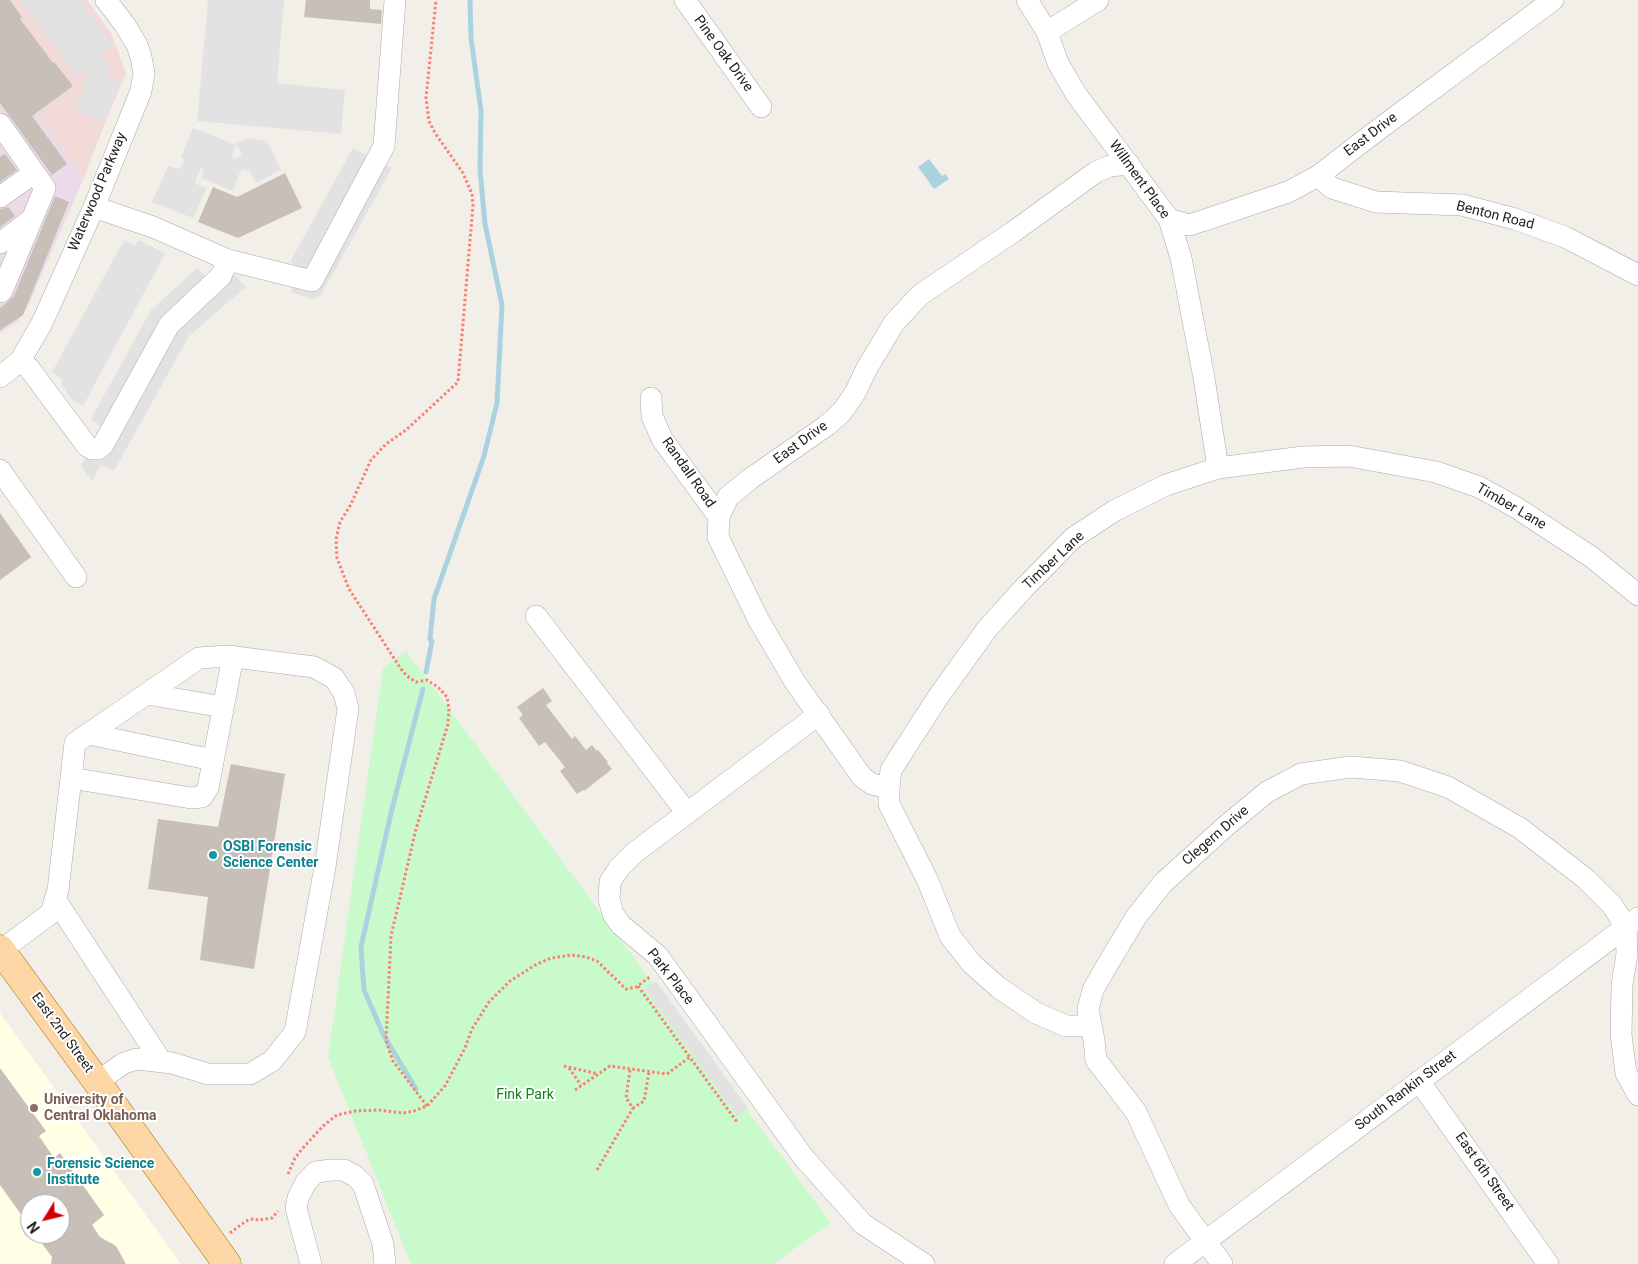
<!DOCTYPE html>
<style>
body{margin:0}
#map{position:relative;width:1638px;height:1264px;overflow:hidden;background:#f2efe9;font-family:Roboto,sans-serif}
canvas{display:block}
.north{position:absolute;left:20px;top:1194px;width:50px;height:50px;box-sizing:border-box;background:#fff;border:1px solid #a7a7a7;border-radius:50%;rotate:234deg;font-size:14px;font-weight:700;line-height:20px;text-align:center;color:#222}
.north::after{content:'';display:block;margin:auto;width:18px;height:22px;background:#d40000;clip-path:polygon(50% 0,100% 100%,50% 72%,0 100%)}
</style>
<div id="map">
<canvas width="1638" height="1264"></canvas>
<div class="north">N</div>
</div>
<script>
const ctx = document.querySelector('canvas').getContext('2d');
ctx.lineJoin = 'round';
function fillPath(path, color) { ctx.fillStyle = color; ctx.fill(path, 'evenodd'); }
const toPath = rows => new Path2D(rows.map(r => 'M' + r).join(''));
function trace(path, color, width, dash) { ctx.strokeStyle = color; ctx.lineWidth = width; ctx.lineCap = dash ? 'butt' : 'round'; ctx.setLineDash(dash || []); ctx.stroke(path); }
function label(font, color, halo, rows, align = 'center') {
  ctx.font = font + ' Roboto,sans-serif'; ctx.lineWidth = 4; ctx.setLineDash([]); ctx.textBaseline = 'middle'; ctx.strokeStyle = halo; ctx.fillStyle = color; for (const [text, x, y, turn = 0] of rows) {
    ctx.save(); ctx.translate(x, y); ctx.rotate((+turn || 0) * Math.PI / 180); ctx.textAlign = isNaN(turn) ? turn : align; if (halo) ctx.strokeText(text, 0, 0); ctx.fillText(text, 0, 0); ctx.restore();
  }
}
fillPath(toPath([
 [0,0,87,0,111,33,126,73,105,123,84,178,0,64]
]), '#f2dad9');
fillPath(toPath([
 [0,64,84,178,27,308,18,321,0,333]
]), '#ebdbe8');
fillPath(toPath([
 [0,1013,181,1264,0,1264],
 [30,1204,60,1204,60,1234,30,1234]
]), '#ffffe5');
fillPath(toPath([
 [406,651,831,1223,773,1264,411,1264,328,1057,383,668]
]), '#c8facc');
fillPath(toPath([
 [20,0,79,0,113,47,103,55,102,57,106,59,109,75,121,80,103,123,75,110,90,71,89,69,86,70,77,77],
 [208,0,284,0,277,83,345,90,341,134,197,121],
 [193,128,236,145,232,156,235,159,242,155,236,144,247,138,267,141,281,170,256,183,250,171,243,169,240,172,233,191,201,178,204,170,202,168,201,168,195,181,196,184,206,188,193,218,152,202,168,166,178,169,182,167,184,160,181,157],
 [353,148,392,168,321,295,316,298,311,299,291,292,300,269,290,262],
 [124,240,134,245,139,240,165,254,83,406,72,400,61,384,63,381,62,379,52,372],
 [197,268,206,276,233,273,246,287,189,336,114,471,101,465,92,481,81,466,101,427,91,419,151,310],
 [656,981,748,1108,737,1116,645,989]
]), '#e2e2e2');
fillPath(toPath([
 [929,159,942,176,945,174,949,179,934,189,918,167]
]), '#aad3df');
trace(toPath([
 [426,672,432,641,430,639,434,599,484,456,497,403,502,305,485,224,480,170,481,111,471,38,470,0],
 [416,1089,384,1036,364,990,361,947,391,813,423,689]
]), '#aad3df', 5);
fillPath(toPath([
 [0,0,10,0,22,17,20,19,42,48,53,63,54,62,73,86,32,116,67,164,52,175,0,103],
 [306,0,370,0,370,9,382,10,381,24,304,17],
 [5,154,17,170,0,182,0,157],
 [285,173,302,208,238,238,198,222,213,187,237,197],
 [55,196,69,202,23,315,0,330,0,308,9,301,14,296],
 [8,207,15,216,0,227,0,209],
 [0,513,31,557,0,580],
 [543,688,552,701,546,705,572,739,575,736,586,750,592,745,597,751,598,750,608,762,607,763,612,769,584,791,583,790,577,794,560,771,565,767,545,742,539,746,519,718,523,715,517,707],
 [231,764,285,774,254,969,200,960,208,897,148,889,158,819,218,827],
 [0,1068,46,1131,39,1136,54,1158,60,1153,104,1215,92,1225,100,1237,116,1246,126,1264,51,1264,52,1257,35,1234,60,1234,60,1204,30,1204,30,1227,0,1185]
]), '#c7bfb8');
const minor = toPath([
 [685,0,761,107],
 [1027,0,1047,32,1058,63,1076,94,1169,219,1181,258,1204,378,1218,468],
 [1047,32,1098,0],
 [0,124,45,188,2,291,0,292],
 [1318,176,1332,188,1376,202,1462,205,1515,219,1565,237,1638,275],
 [0,197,34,173],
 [94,207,153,227,228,260,312,281,384,146,395,0],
 [1169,219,1189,225,1205,220,1288,192,1318,176,1371,135,1553,0],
 [0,243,32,219],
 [20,361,29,368,87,446,92,449,98,449,103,445,169,325,221,276,228,260],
 [0,377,20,361,42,323,94,207,141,91,144,73,141,57,137,45,125,25,106,0],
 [651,398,652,416,662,439,719,517],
 [0,470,76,577],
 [536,616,687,813],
 [147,694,223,707],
 [819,714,634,853,619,868,610,882,609,899,613,914,621,925,658,956,804,1158,863,1224,924,1264],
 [89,734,213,760],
 [71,778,191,798,202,797,208,788,233,656],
 [889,788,872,784,862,777,795,682,758,619,718,537,719,517,728,497,750,479,826,426,842,412,855,393,867,368,894,323,920,295,1013,232,1096,172,1110,166,1129,164],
 [55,899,161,1061],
 [0,951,51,913,58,890,75,743,199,658,227,656,314,667,334,678,344,693,348,709,325,867,295,1032,272,1061,250,1074,208,1074,172,1063,137,1059,124,1063,97,1082],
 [1091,1026,1066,1026,1036,1013,998,987,972,964,950,936,927,879,889,804,889,788,891,770,938,697,987,629,1024,588,1073,538,1114,511,1166,485,1218,468,1303,457,1349,456,1436,472,1479,487,1517,508,1593,558,1638,595],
 [1419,1081,1548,1264],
 [311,1264,296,1208,298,1198,306,1182,316,1172,331,1170,344,1170,355,1176,363,1184,383,1244,385,1264],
 [1175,1264,1638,918],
 [1222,1264,1179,1205,1136,1112,1096,1060,1094,1040,1088,1009,1093,990,1106,967,1136,917,1163,883,1227,825,1267,792,1301,774,1351,767,1400,771,1448,787,1520,828,1586,879,1612,905,1626,927,1627,954,1622,985,1621,1035,1626,1073,1638,1095]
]);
const major = toPath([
 [0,949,97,1082,227,1264]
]);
trace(minor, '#a9a9a9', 22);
trace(major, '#a06b00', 29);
trace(toPath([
 [638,986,737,1122],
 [564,1066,598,1074],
 [569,1068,581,1085],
 [630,1070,626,1098,633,1108,644,1101,649,1072],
 [575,1090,610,1066,667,1074,690,1057],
 [427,1106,393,1061,386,1041,391,936,416,829,448,724,449,709,447,697,438,687,427,680,416,682,407,676,401,669,349,589,337,558,336,539,340,522,350,506,371,460,386,444,406,430,458,382,473,205,472,194,463,173,435,133,429,121,426,98,436,0],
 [597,1170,633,1108],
 [288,1174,295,1158,302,1149,323,1126,337,1115,355,1111,378,1110,403,1113,414,1111,427,1106,445,1086,465,1048,472,1029,489,1002,510,981,537,964,551,958,572,955,586,957,597,961,626,989,636,987,651,976],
 [230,1233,246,1221,253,1219,259,1220,272,1218,278,1211]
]), '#fa8072', 3, [2.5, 2.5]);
trace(minor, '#fff', 21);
trace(major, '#fcd6a4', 28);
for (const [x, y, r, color] of [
 [213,855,5,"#0f9aa8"],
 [34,1108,5,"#8d6e63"],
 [37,1172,5,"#0f9aa8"]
]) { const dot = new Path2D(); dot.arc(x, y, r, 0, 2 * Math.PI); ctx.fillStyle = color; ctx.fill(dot); trace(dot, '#fff', 2); }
label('14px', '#222', '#fff', [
 ["Pine Oak Drive",723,54,54],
 ["East Drive",1371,135,-37],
 ["Willment Place",1139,180,54],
 ["Waterwood Parkway",98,192,-67],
 ["Benton Road",1495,216,14],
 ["East Drive",801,443,-36],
 ["Randall Road",688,473,55],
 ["Timber Lane",1511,507,30],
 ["Timber Lane",1054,561,-43],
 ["Clegern Drive",1216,836,-41],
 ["Park Place",670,977,52],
 ["East 2nd Street",62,1033,54],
 ["South Rankin Street",1406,1091,-37],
 ["East 6th Street",1484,1172,55]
]);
label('bold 14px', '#0d838f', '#fff', [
 ["OSBI Forensic",223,847],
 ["Science Center",223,863],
 ["Forensic Science",47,1164],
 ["Institute",47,1180]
], 'left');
label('14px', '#0c8416', '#fff', [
 ["Fink Park",525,1095]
]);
label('bold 14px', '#785e54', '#fff', [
 ["University of",44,1100],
 ["Central Oklahoma",44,1116]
], 'left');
</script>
